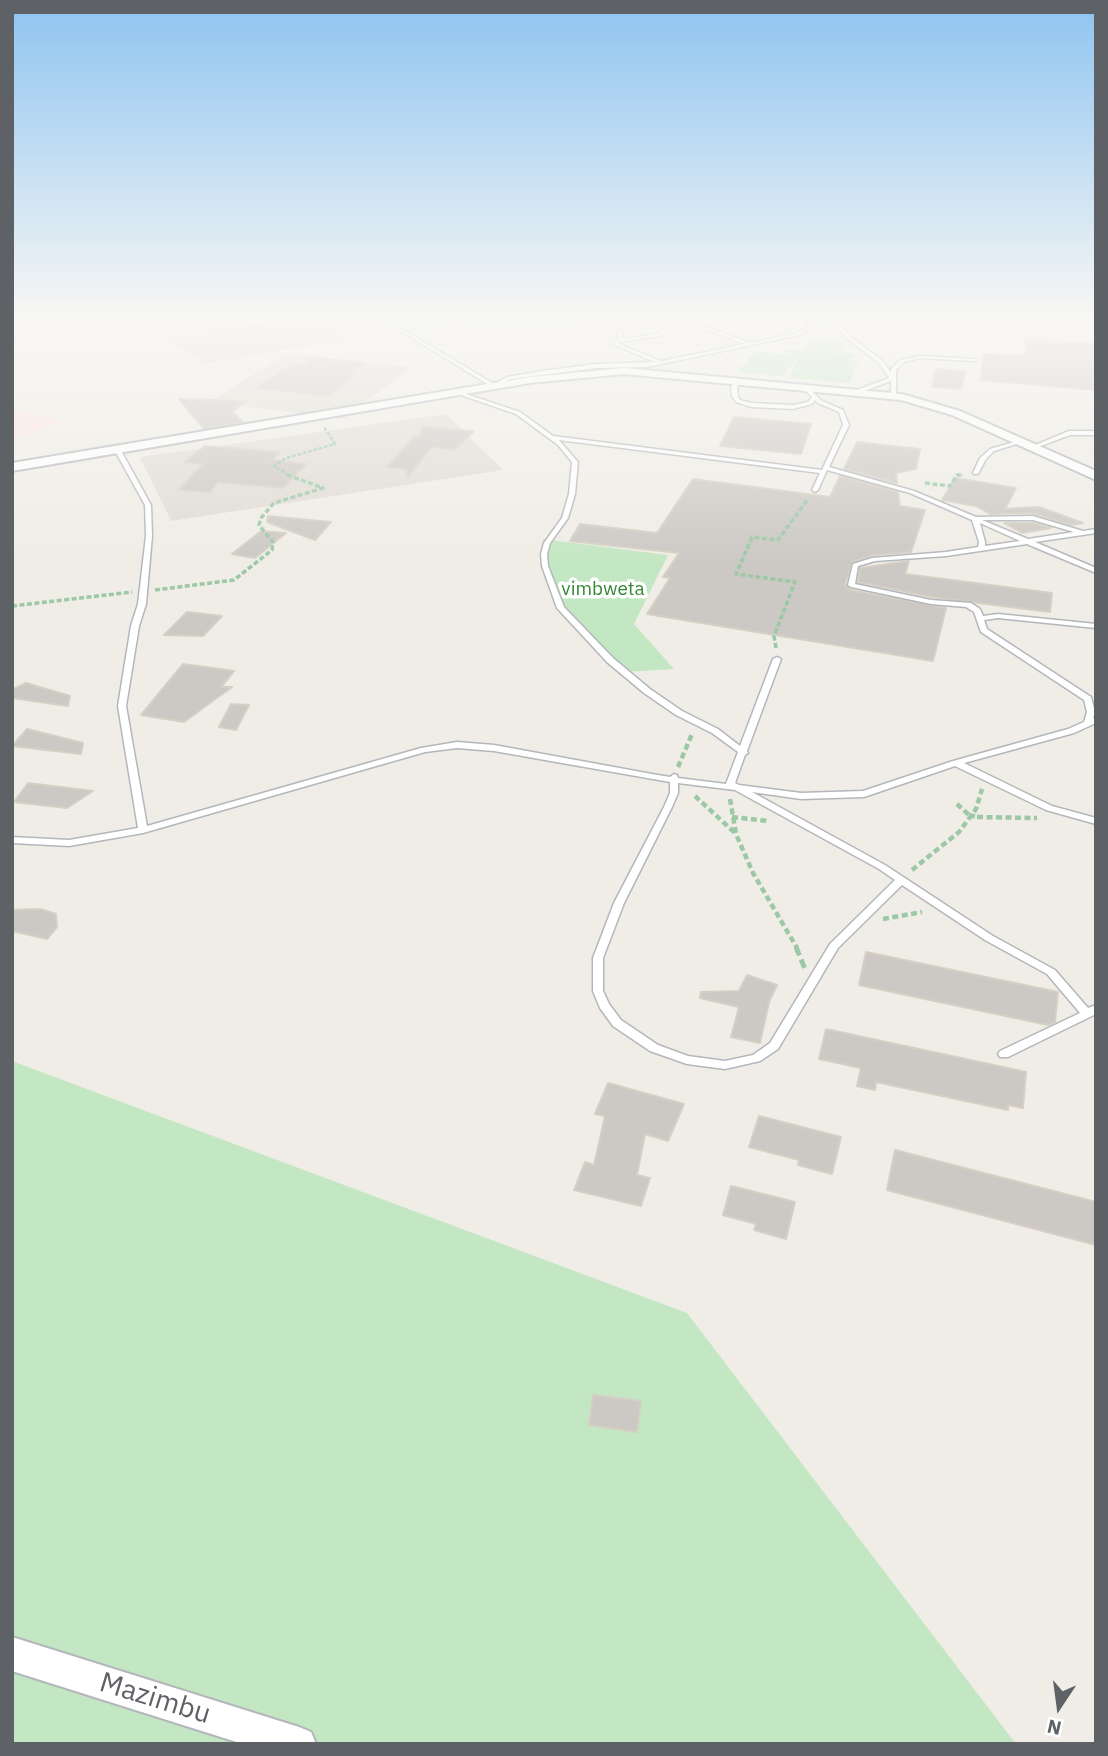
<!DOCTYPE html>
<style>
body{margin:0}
#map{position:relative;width:1108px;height:1756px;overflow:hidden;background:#f0ede6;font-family:"IBM Plex Sans",sans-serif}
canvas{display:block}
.frame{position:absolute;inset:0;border:14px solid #5e6266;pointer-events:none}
.north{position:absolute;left:1024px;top:1672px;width:70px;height:70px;-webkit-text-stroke:5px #fff;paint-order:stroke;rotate:193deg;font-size:19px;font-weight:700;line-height:28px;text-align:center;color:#5e6266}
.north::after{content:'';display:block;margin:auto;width:24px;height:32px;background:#5e6266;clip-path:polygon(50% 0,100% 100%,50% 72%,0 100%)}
</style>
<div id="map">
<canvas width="1108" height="1756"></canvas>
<div class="frame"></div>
<div class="north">N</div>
</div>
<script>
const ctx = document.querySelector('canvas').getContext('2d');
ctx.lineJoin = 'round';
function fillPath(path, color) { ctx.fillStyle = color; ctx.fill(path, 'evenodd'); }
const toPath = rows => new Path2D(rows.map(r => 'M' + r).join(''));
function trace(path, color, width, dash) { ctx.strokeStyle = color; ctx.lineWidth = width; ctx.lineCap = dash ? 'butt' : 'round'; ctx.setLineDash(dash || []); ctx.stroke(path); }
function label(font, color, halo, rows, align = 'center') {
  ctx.font = font + ' "IBM Plex Sans",sans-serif'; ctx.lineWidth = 7; ctx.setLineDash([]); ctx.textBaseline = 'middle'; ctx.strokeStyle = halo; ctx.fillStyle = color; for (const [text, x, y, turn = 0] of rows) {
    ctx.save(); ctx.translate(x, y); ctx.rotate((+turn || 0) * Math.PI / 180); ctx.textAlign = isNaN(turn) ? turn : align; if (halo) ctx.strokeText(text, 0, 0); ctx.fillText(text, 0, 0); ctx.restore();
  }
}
fillPath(toPath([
 [294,318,314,318,349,338,205,364,170,339],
 [288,353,412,367,342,419,209,402],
 [446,414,503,470,171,521,140,457]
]), '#e0dcd4');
fillPath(toPath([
 [12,406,62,422,12,440]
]), '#fce5e3');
fillPath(toPath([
 [388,318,446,318,438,328,419,332],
 [476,318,579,318,574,327,473,322],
 [825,338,845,343,842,346,849,349,836,353,852,353,857,356,850,360,858,361,850,383,790,378,798,357,782,376,737,372,756,351,799,357,783,353,790,349,803,351,808,342],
 [543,539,668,555,634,624,674,669,624,672,559,605,546,570],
 [12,1061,687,1313,1016,1744,12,1744]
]), '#c4e7c3');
const building = toPath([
 [1026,339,1096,344,1096,390,981,380,983,354,1025,356,1026,339],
 [312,358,364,363,349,375,355,375,327,396,256,388,293,363,304,365,312,358],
 [936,369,966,371,961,389,932,387,936,369],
 [179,399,246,401,232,412,243,422,204,429,179,399],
 [734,417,811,424,801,454,720,446,734,417],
 [422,427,474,431,455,450,432,447,407,477,407,469,387,467,415,436,419,437,422,427],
 [857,442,920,449,916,469,896,473,897,483,844,469,857,442],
 [205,446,280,452,272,460,306,464,283,488,218,482,210,492,179,490,203,464,185,462,205,446],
 [840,476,898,492,900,506,925,510,911,552,872,555,852,562,845,584,850,590,946,608,933,661,647,614,670,578,663,577,679,553,570,541,580,524,657,533,693,479,830,497,840,476],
 [955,478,1016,488,1005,509,1039,507,1083,523,1071,525,1033,513,990,514,976,506,942,500,955,478],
 [268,516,331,522,315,540,267,522,268,516],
 [1004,523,1033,523,1051,528,1022,533,1004,523],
 [261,531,286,533,255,558,232,554,261,531],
 [909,561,905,574,1052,593,1050,612,931,597,858,582,860,568,909,561],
 [187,612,222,616,203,636,164,635,187,612],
 [183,664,234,671,221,687,232,687,184,722,141,715,183,664],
 [26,683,70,696,68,706,12,698,12,690,26,683],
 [231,704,249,705,236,730,219,727,231,704],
 [27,729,83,743,81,754,12,746,27,729],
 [28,783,93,791,67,808,14,802,28,783],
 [40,909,56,914,57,927,47,939,12,931,12,910,40,909],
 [866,952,1058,992,1055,1022,1048,1025,859,985,866,952],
 [747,975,777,985,769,1002,760,1043,731,1037,739,1007,700,998,701,992,739,991,747,975],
 [826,1029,1026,1072,1023,1108,1008,1105,1008,1110,876,1082,875,1090,857,1086,861,1068,819,1059,826,1029],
 [608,1083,684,1104,668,1141,645,1134,637,1175,650,1178,641,1206,574,1190,585,1162,594,1165,605,1116,595,1114,608,1083],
 [759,1116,841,1137,832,1174,798,1165,799,1160,749,1147,759,1116],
 [895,1150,1096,1202,1096,1245,887,1190,895,1150],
 [731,1186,795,1202,786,1239,754,1230,756,1224,723,1215,731,1186],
 [593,1395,641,1401,637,1432,589,1425,593,1395]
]);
fillPath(building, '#ccc8c3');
trace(building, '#d5cfc4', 2);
const service = toPath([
 [379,318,384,318,494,384,507,377,542,371,596,364,655,362,615,345,614,341,619,339,618,333,626,318,630,318,622,333,623,339,657,334,672,322,659,318,675,320,677,318,682,318,679,321,707,327,750,343,797,333,808,327,807,322,811,319,835,318,851,337,883,361,891,373,891,369,900,360,920,356,974,359,976,360,974,361,920,358,904,362,896,370,896,396,891,395,891,381,856,394,853,392,854,391,889,378,879,363,847,339,833,321,814,321,811,323,812,329,800,335,690,358,647,367,596,368,542,375,510,379,494,388,379,318],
 [677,323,704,329,745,344,661,361,619,344,619,342,660,336,677,323],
 [737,380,742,381,737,387,738,396,740,400,751,403,793,405,808,402,812,397,803,388,806,386,822,401,843,410,849,425,829,467,914,491,976,517,1033,516,1083,531,1096,529,1096,533,1035,542,1096,568,1096,573,1027,544,946,556,875,561,858,566,855,584,931,600,971,603,980,609,983,616,998,614,1096,624,1096,628,998,618,984,620,987,629,1091,697,1095,712,1093,718,1096,718,1096,723,1074,733,964,763,1052,806,1096,818,1096,824,1046,810,955,766,864,797,801,799,752,792,885,865,993,936,1055,970,1088,1008,1096,1005,1096,1014,1008,1057,1000,1057,998,1054,1000,1051,1080,1013,1047,974,985,940,902,885,838,948,778,1049,760,1061,725,1069,687,1064,650,1051,613,1026,600,1008,593,991,593,958,614,903,664,807,670,793,670,782,494,751,457,748,425,752,143,833,69,846,12,843,12,837,69,840,138,828,118,706,131,626,138,604,146,536,145,505,114,449,117,447,120,449,151,505,152,536,146,604,139,626,126,706,147,826,421,748,457,742,494,745,652,774,670,777,674,774,677,775,678,778,726,784,738,752,712,733,676,715,644,693,607,662,557,608,542,566,541,554,544,543,562,518,569,494,572,462,558,445,516,414,455,393,460,392,520,412,553,436,822,470,843,425,839,412,818,403,815,400,812,404,793,409,751,407,736,402,732,396,731,387,737,380],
 [559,440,820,473,812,490,815,492,818,490,827,470,910,493,972,520,979,542,978,547,946,552,872,558,853,564,848,585,851,587,931,604,966,607,974,612,981,632,1084,700,1087,712,1084,722,1068,729,953,761,863,791,801,793,739,785,735,783,745,755,748,753,747,751,781,659,777,657,773,659,740,746,718,729,682,711,650,689,613,658,564,607,548,566,547,554,550,543,568,518,575,494,578,462,559,440],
 [982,520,1033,520,1074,532,1028,539,982,520],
 [980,523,1020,541,985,546,985,542,980,523],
 [678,783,735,790,879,869,895,880,830,944,770,1043,753,1055,725,1061,688,1056,658,1045,621,1020,609,1004,603,991,603,958,624,903,672,807,678,793,678,783],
 [1096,431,1096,435,1070,435,1038,447,1033,446,1069,431,1096,431],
 [1021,440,1026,441,994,451,986,459,978,474,974,474,973,473,980,458,990,449,1021,440]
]);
const minor = toPath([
 [624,368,902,394,960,411,1096,471,1096,480,952,415,901,400,624,374,530,383,12,471,12,463,530,377,624,368],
 [12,1637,299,1727,311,1732,316,1744,243,1744,12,1671,12,1637]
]);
trace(service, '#b3b7bb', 3);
trace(minor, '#b3b7bb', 4);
trace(toPath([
 [289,475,274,466,286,458,335,444,324,427],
 [957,475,963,475]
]), '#9cc8a6', 2.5, [3.5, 2]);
trace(toPath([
 [925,483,950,486,957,475,963,475],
 [155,590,234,580,272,550,273,542,259,525,261,518,274,503,323,488,285,474],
 [12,606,132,592],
 [776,648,774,636,795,582,736,574,752,537,778,540,808,499]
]), '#9cc8a6', 3.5, [5, 2.5]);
trace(toPath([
 [678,767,692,734],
 [695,796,735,833],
 [730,799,736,834,753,873,797,948],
 [957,804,969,815],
 [732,817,768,821],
 [977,817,1037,818],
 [912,870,959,832,976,809,982,789],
 [883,919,922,912]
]), '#9cc8a6', 4.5, [6, 3.5]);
trace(toPath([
 [796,947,805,969]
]), '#9cc8a6', 5, [9, 4.5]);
fillPath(service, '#fff');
fillPath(minor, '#fff');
trace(toPath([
 [969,815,977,817]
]), '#9cc8a6', 4.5, [6, 3.5]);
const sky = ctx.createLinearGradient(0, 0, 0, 564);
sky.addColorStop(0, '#8ec4f1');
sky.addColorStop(0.56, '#f8f7f4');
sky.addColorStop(1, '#f8f7f400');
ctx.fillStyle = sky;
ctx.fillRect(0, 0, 1108, 564);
label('19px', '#358636', '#fff', [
 ["vimbweta",603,590]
]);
label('28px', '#5e6266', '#fff', [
 ["Mazimbu",155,1699,17]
]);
</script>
